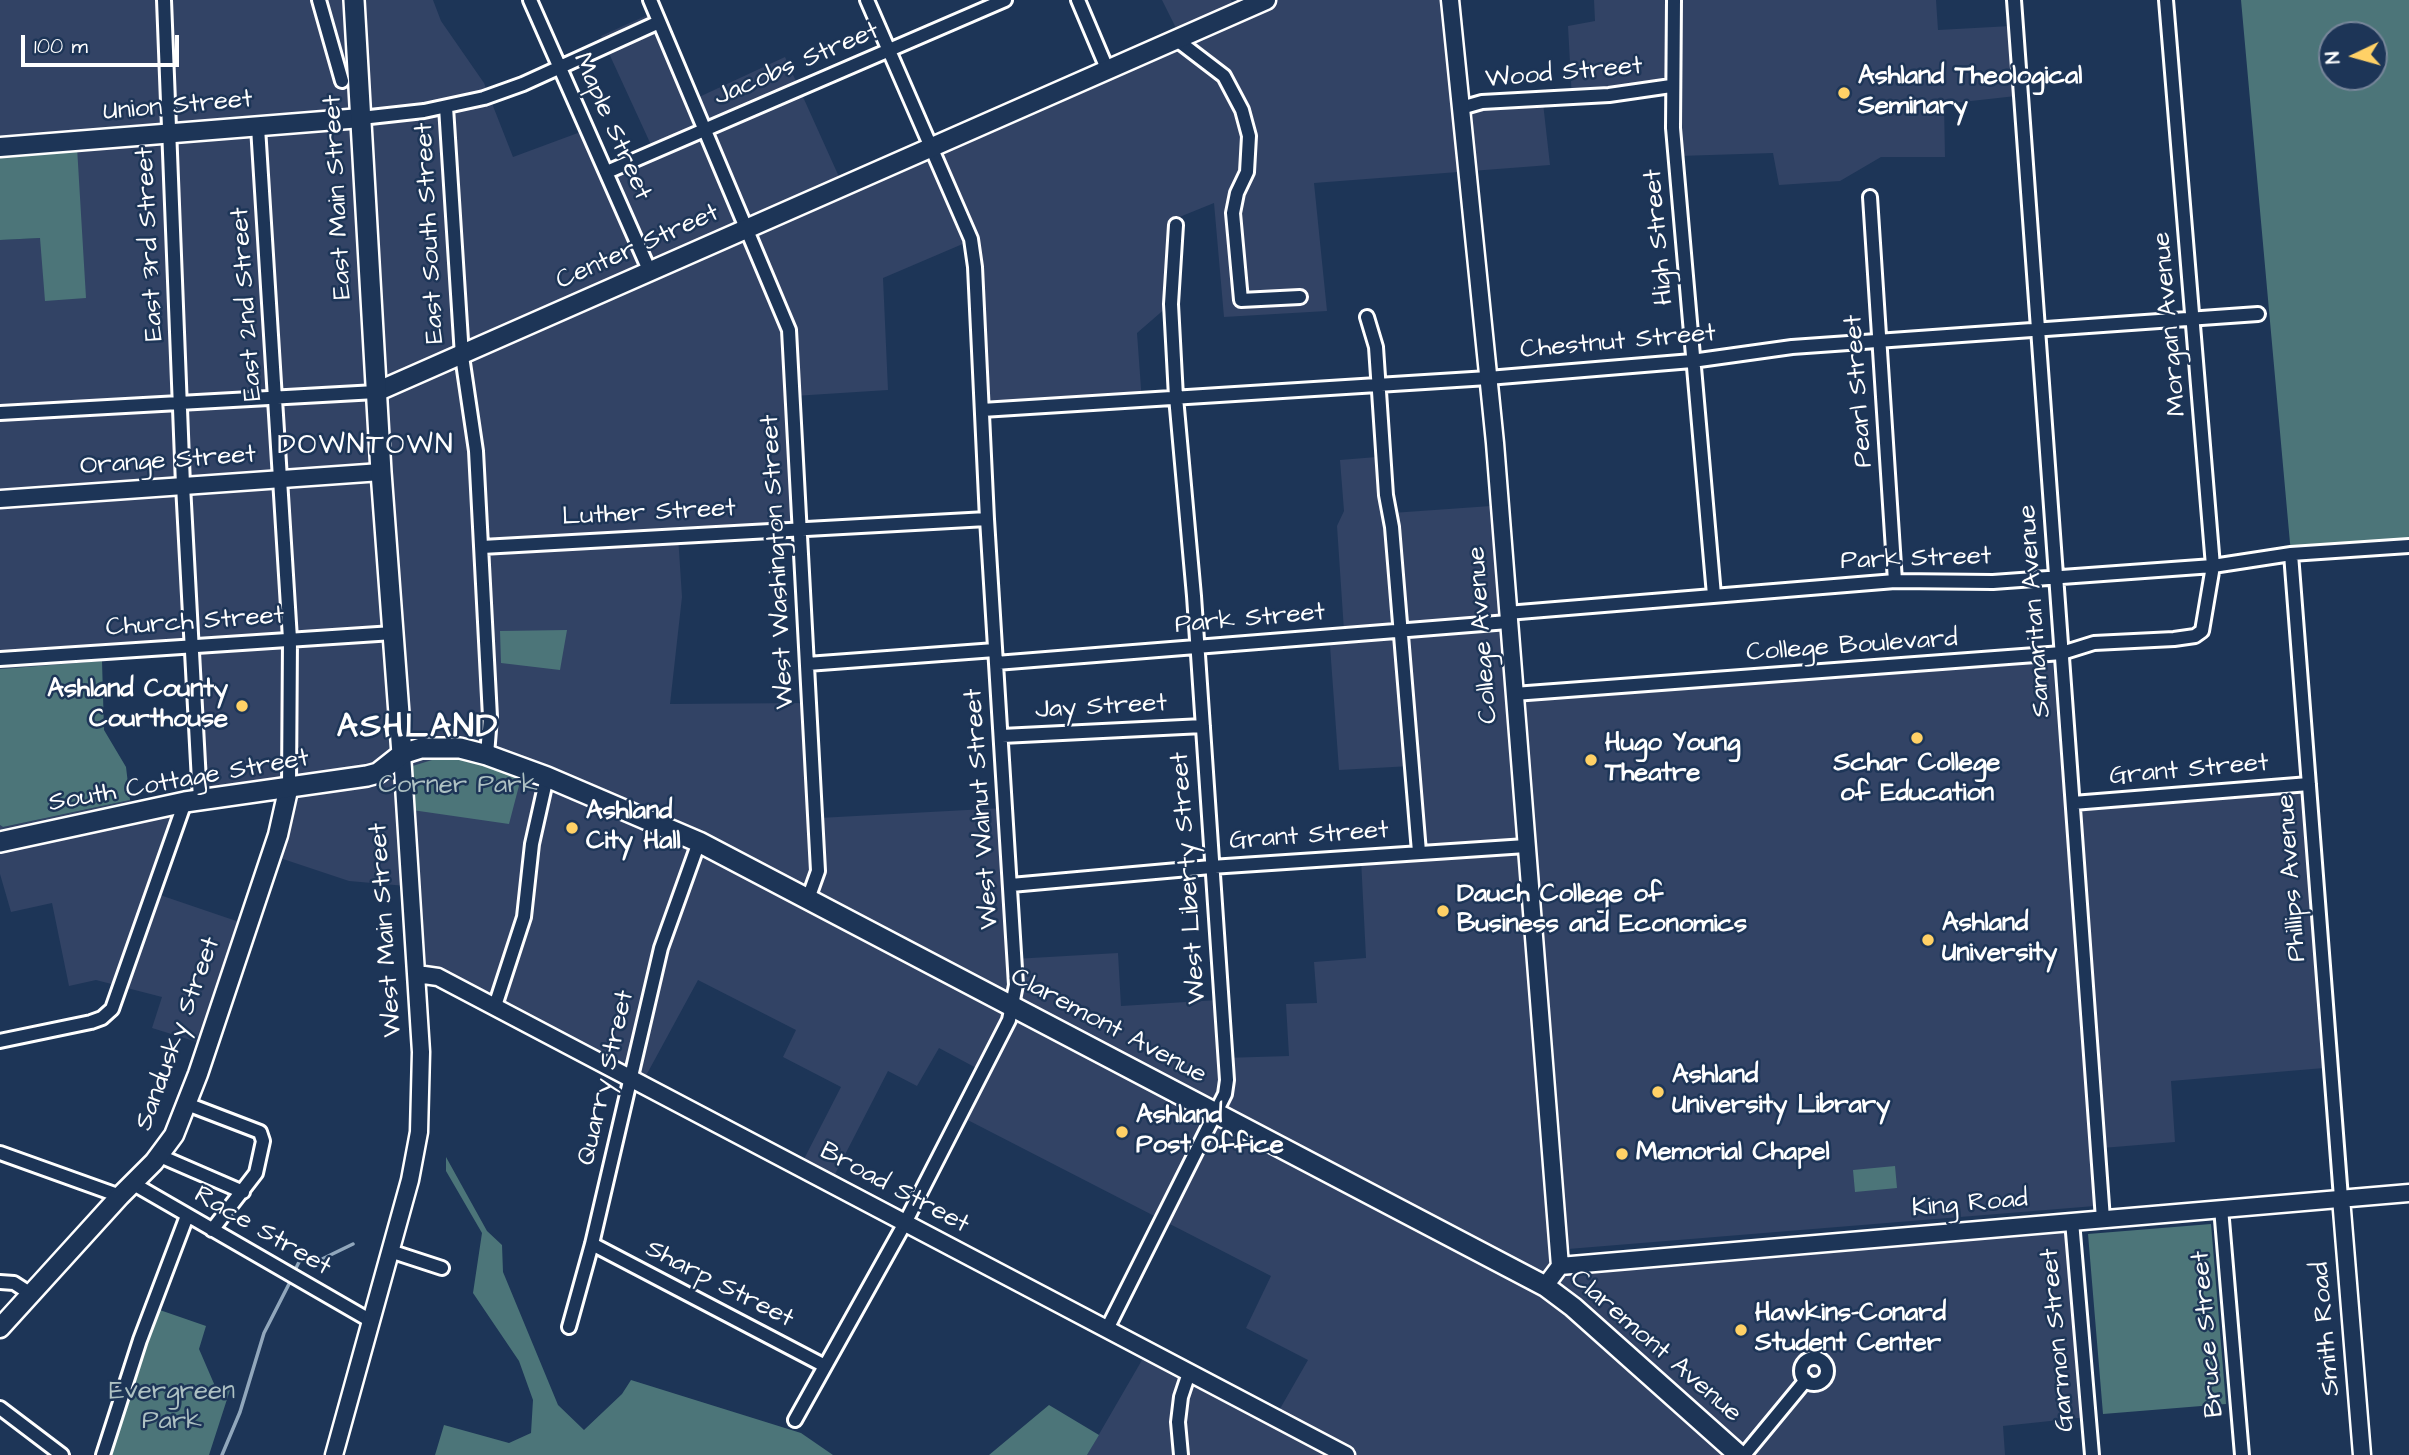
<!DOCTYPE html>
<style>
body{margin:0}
#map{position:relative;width:2409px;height:1455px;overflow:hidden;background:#1d3557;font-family:"Architects Daughter",sans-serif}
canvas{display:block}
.north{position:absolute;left:2318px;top:21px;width:70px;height:70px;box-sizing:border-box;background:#1d3557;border:2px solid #77869a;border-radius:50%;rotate:265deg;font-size:19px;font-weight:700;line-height:28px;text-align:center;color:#fff}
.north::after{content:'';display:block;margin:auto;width:24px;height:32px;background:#ffd166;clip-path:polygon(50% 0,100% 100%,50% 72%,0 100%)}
.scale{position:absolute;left:21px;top:35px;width:158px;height:32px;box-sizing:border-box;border:4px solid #fff;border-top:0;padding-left:9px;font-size:21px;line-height:24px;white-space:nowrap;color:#fff;-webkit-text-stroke:5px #1d3557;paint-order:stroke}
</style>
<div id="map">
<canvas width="2409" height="1455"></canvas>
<div class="north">N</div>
<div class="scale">100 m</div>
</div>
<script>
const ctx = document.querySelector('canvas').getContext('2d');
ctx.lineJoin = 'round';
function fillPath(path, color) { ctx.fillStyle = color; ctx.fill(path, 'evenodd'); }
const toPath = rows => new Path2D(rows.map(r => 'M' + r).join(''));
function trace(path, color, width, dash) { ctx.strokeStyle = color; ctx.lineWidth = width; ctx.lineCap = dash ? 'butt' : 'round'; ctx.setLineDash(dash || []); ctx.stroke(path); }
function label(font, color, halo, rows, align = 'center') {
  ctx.font = font + ' "Architects Daughter",sans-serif'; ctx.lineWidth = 5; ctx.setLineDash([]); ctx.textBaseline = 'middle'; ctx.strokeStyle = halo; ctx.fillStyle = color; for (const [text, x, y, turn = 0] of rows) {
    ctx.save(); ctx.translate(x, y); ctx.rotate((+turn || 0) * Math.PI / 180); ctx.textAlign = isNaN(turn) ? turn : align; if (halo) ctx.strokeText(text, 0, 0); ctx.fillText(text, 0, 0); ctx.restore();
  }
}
fillPath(toPath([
 [0,0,433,0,441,21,484,83,513,157,594,127,610,166,652,147,601,36,661,9,699,97,785,57,840,179,1176,28,1162,0,1231,0,1232,3,1240,0,1461,0,1468,107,1543,103,1550,165,1314,183,1327,311,1224,317,1214,203,1172,220,1167,307,1137,333,1142,402,980,412,972,240,883,278,888,390,794,396,801,527,678,535,682,597,670,704,813,703,819,818,1004,808,1014,959,1118,953,1121,1006,1218,1000,1223,1058,1289,1056,1286,1004,1317,1003,1314,962,1366,958,1361,859,1417,855,1411,766,1339,770,1329,632,1344,631,1337,526,1344,511,1340,460,1389,456,1392,513,1505,505,1522,699,2052,655,2065,812,2301,793,2324,1068,2171,1081,2175,1142,2090,1149,2095,1206,1568,1249,1536,1293,1570,1267,2069,1228,2088,1417,2003,1426,2005,1455,1087,1455,1149,1348,1277,1414,1308,1360,1246,1328,1271,1276,956,1114,980,1070,939,1048,917,1086,888,1071,834,1176,803,1161,841,1087,783,1057,796,1030,698,980,642,1083,412,966,406,886,349,881,274,856,297,783,196,793,188,655,0,669,0,240,40,238,86,298,0,152],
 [1594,0,1936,0,1938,30,2011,26,2016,96,1944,104,1945,157,1881,157,1840,181,1779,185,1773,153,1679,156,1672,91,1572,100,1568,26,1595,21],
 [130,800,133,816,185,802,157,894,251,926,210,1046,152,1028,162,997,96,980,69,986,52,903,11,912,0,874,0,825,3,827]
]), '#324365');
fillPath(toPath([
 [2241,0,2409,0,2409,545,2291,554],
 [2332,35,2374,35,2374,77,2332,77],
 [77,147,86,298,45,301,40,238,0,240,0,152],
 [567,630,560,670,501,663,500,631],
 [102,661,104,730,126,767,130,800,3,827,0,825,0,669],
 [461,758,521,778,509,824,405,809,403,769,432,760],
 [446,1157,487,1231,502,1245,503,1272,558,1405,584,1430,622,1394,631,1380,801,1433,833,1455,435,1455,444,1425,509,1443,531,1433,533,1400,519,1361,473,1293,482,1233,446,1171],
 [1895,1166,1897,1188,1855,1192,1853,1170],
 [2211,1224,2226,1404,2103,1414,2088,1234],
 [154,1308,206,1326,199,1349,215,1386,230,1390,209,1455,107,1455],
 [1049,1405,1099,1435,1087,1455,989,1455]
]), '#4c7579');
trace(toPath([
 [296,1268,300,1260,318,1261,353,1244],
 [222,1455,240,1412,264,1333,289,1284]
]), '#91a7bc', 3.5);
const minor = toPath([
 [164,0,183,485,200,800],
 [319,0,342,81],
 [530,0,650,272],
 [650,0,789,330,818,871,808,899],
 [1078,0,1108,71],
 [1674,0,1673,128,1714,595],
 [2014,0,2103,1219],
 [1177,40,1224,76,1242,110,1249,136,1247,172,1237,193,1233,213,1241,300,1300,297],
 [446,107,462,356,476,451,490,717,487,755],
 [1461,108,1482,102,1609,95,1671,86],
 [361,118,424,111,484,98,523,84,659,22],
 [258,127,290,639,289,786],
 [607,172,1005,0],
 [1870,197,1895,581],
 [1367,317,1376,347,1386,495,1392,527,1419,852],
 [982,410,1488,378,1692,361,1792,347,2258,314],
 [0,413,376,392],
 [482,547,987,519],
 [2291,554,2341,1198],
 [1507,613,1895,581,1993,582,2213,566,2291,554,2409,546],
 [0,659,393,633],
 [996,663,1508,622],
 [807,664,995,650],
 [1514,694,2062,653,2094,643,2174,639,2195,636,2202,631,2213,566,2166,0],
 [1002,736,1203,726],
 [2073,803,2309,784],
 [1011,885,1211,867,1526,846],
 [495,1006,524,917,532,844,547,777],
 [0,1041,91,1022,102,1018,112,1009,185,802],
 [187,1104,260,1132,263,1141,256,1173,212,1230],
 [0,1153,120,1196],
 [160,1156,243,1192],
 [132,1183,371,1321],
 [2221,1208,2242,1455],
 [2072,1221,2092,1455],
 [592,1244,825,1366],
 [390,1251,442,1268],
 [0,1282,14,1283,31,1294],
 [569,1327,592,1244,661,948,699,842],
 [1107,1329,1225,1094,1227,1080,1194,596,1176,397,1171,304,1176,225],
 '1801 1371a13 13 0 1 1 26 0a13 13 0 1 1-26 0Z',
 [0,1408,62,1455],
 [795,1420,905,1223,1009,1020,1016,985,987,519,975,267,971,239,867,0],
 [103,1455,140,1340,187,1216],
 [1181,1455,1178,1422,1181,1397,1189,1373],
 [1744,1455,1806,1380]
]);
const tertiary = toPath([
 [1450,0,1495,443,1560,1266],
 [0,499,381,472],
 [417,974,438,977,1346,1455],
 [2341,1198,2362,1455],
 [1545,1286,1560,1266,2409,1193],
 [334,1455,410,1180,419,1132,421,1052,402,754]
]);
const secondary = toPath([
 [0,147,361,118],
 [376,392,1266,0],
 [0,1328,120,1196,154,1162,174,1135,198,1074,278,835,289,786]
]);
const primary = toPath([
 [354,0,381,472,402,754],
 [0,842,185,802,367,776,378,773,402,754,421,748,460,748,487,755,547,777,699,842,1545,1286,1573,1307,1739,1455]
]);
trace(minor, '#fff', 18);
trace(tertiary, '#fff', 21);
trace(secondary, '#fff', 23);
trace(primary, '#fff', 24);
trace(minor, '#1d3557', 12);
trace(tertiary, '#1d3557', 16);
trace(secondary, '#1d3557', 18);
trace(primary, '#1d3557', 19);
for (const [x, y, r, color] of [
 [1844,93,7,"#ffd166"],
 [242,706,7,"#ffd166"],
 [1917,738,7,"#ffd166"],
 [1591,760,7,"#ffd166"],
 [572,828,7,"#ffd166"],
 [1443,911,7,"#ffd166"],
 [1928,940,7,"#ffd166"],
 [1658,1092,7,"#ffd166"],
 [1122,1132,7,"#ffd166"],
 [1622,1154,7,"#ffd166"],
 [1741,1330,7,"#ffd166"]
]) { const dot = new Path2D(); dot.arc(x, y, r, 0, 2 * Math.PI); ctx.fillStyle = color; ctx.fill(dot); trace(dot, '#1d3557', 2.5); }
label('26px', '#fff', '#1d3557', [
 ["Jacobs Street",797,65,-23],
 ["Wood Street",1564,74,-5],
 ["Union Street",178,107,-5],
 ["Maple Street",611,127,66],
 ["East Main Street",339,197,-93],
 ["East South Street",431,233,-93],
 ["High Street",1660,237,-95],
 ["East 3rd Street",151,244,-93],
 ["Center Street",638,248,-24],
 ["East 2nd Street",248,304,-94],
 ["Morgan Avenue",2171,324,-95],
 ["Chestnut Street",1618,343,-5],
 ["Pearl Street",1860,391,-94],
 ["Orange Street",168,462,-4],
 ["Luther Street",649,514,-3],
 ["Park Street",1916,560,-2],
 ["West Washington Street",779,562,-93],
 ["Samaritan Avenue",2036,611,-94],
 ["Park Street",1250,620,-5],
 ["Church Street",195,623,-4],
 ["College Avenue",1484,635,-94],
 ["College Boulevard",1852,647,-4],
 ["Jay Street",1101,708,-3],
 ["Grant Street",2189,771,-5],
 ["South Cottage Street",179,782,-10],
 ["West Walnut Street",983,809,-94],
 ["Grant Street",1309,837,-4],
 ["West Liberty Street",1190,878,-94],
 ["Phillips Avenue",2293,878,-94],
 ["West Main Street",387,930,-94],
 ["Claremont Avenue",1108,1027,28],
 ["Sandusky Street",179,1034,-70],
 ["Quarry Street",607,1078,-77],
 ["Broad Street",894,1189,28],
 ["King Road",1970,1205,-5],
 ["Race Street",262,1232,30],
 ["Sharp Street",719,1285,27],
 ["Smith Road",2327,1329,-95],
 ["Bruce Street",2209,1334,-95],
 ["Garmon Street",2059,1340,-95],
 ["Claremont Avenue",1655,1347,41]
]);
label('bold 26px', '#fff', '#1d3557', [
 ["Ashland Theological",1858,78],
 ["Seminary",1858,108],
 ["Ashland County",228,691,"right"],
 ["Courthouse",228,721,"right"],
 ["Hugo Young",1605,745],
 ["Theatre",1605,775],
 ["Schar College",1917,765,"center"],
 ["of Education",1917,795,"center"],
 ["Ashland",586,813],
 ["City Hall",586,843],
 ["Dauch College of",1457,896],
 ["Business and Economics",1457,926],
 ["Ashland",1942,925],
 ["University",1942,955],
 ["Ashland",1672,1077],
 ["University Library",1672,1107],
 ["Ashland",1136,1117],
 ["Post Office",1136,1147],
 ["Memorial Chapel",1636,1154],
 ["Hawkins-Conard",1755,1315],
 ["Student Center",1755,1345]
], 'left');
label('26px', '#aec1c3', '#1d3557', [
 ["Corner Park",458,787],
 ["Evergreen",172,1393],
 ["Park",172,1423]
]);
ctx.letterSpacing = '2px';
label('28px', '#fff', '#1d3557', [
 ["DOWNTOWN",366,447]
]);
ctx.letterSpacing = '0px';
ctx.letterSpacing = '2px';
label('bold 33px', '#fff', '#1d3557', [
 ["ASHLAND",418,729]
]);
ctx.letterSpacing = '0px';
</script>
